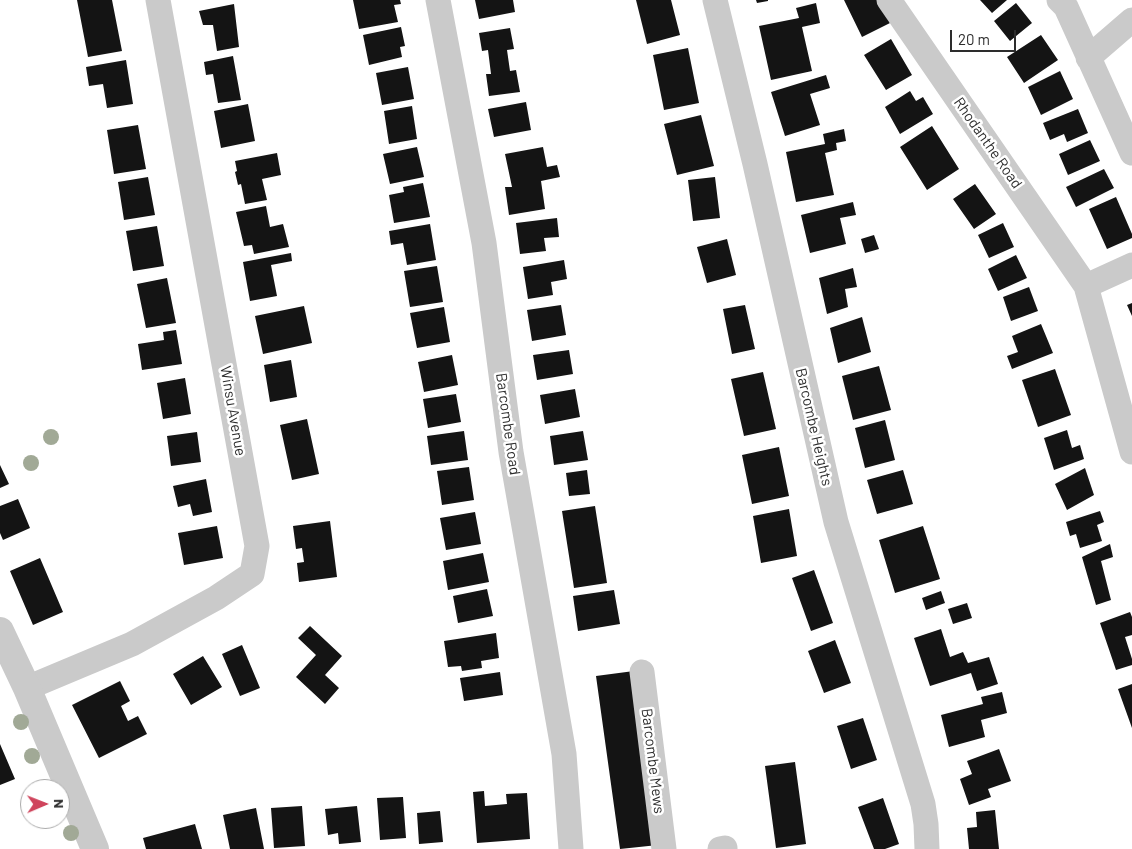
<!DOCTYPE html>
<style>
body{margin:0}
#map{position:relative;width:1132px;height:849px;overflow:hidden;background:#fff;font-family:Barlow,sans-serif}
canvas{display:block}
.north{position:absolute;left:20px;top:779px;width:50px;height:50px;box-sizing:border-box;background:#fff;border:1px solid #ababab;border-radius:50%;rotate:89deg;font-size:14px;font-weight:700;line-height:20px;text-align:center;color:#2d2d2d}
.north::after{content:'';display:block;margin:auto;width:18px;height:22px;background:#cf445c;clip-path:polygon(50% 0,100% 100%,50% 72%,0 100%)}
.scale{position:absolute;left:950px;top:30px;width:66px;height:22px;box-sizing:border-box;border:2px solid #2d2d2d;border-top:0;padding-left:6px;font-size:15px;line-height:18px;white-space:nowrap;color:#2d2d2d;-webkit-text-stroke:4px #fff;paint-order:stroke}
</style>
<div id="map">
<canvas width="1132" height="849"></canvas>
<div class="north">N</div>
<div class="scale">20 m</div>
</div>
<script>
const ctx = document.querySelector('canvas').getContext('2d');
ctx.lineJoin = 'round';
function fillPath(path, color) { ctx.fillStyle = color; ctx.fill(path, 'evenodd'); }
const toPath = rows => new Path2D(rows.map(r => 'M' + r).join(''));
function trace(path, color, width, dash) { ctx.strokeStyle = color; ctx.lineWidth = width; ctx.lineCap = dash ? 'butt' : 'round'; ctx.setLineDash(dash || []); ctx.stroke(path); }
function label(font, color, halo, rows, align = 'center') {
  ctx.font = font + ' Barlow,sans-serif'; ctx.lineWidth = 5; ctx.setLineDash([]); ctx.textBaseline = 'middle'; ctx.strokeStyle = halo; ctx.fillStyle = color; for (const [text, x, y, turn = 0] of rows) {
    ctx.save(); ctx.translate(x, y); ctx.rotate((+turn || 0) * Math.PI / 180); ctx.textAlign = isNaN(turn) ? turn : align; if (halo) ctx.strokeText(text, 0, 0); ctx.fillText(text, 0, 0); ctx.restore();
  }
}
fillPath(toPath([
 [77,0,112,0,122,51,88,57],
 [353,0,400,0,401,4,394,5,398,22,359,29],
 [475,0,513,0,515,12,479,19],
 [636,0,671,0,680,35,647,44],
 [756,0,768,0,768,1,757,3],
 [844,0,879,0,890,23,862,37],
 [980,0,1007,0,992,13],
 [816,3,820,23,802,27,812,71,771,80,759,26,799,18,796,8],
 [1016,3,1032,23,1010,41,994,21],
 [234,4,239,47,217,51,213,25,203,25,199,11],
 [401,27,405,46,400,47,402,57,369,65,363,35],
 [510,28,514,49,507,50,510,71,516,70,520,92,489,96,486,74,491,74,488,50,482,51,479,33],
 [1041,35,1058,60,1024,83,1007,57],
 [891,39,912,75,886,90,864,55],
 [688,48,699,103,664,110,653,55],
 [233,56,241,100,218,103,213,74,206,75,204,62],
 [126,60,133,104,107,108,103,84,89,86,86,67],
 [408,67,414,99,382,105,376,73],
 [1060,71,1073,99,1041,115,1028,87],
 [826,75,830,88,810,94,820,125,785,136,771,92],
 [910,91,916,101,923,97,933,114,900,134,885,107],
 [526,102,531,130,494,137,488,109],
 [248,104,255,141,221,148,214,111],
 [412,106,417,139,389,144,384,111],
 [1078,109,1088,133,1067,142,1064,134,1050,140,1043,123],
 [701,115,714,166,677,175,664,124],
 [138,125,146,169,114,174,107,130],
 [932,126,959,169,927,190,900,147],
 [844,129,846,141,836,143,837,150,825,153,834,195,796,202,786,152,825,144,823,134],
 [1090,140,1100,161,1068,175,1059,154],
 [417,147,424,177,390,184,383,154],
 [543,147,547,167,557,165,560,177,541,181,545,209,509,215,505,187,512,187,505,154],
 [277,153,281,175,262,179,267,200,245,204,241,184,238,185,235,172,237,171,235,161],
 [1104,169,1114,188,1076,207,1066,187],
 [148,177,155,215,124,220,118,182],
 [715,177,720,218,693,221,688,180],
 [423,183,430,217,394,223,389,195,404,192,403,187],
 [975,184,996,214,974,229,953,199],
 [1116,197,1132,234,1132,238,1107,249,1089,209],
 [853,202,856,215,840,218,846,244,810,253,801,215],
 [266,206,270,227,283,224,289,247,254,254,252,245,244,246,236,212],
 [557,218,559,237,544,238,546,251,520,254,516,223],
 [1003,223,1014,247,989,258,978,235],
 [430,224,436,260,407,265,403,243,391,245,389,231],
 [157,226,164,266,133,271,126,231],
 [874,235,879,249,865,253,861,239],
 [727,239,736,275,707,283,697,247],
 [291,253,292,261,271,265,277,296,250,301,243,262],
 [1016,255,1027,278,998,291,988,269],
 [564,260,567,279,551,282,553,295,528,299,523,267],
 [437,266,443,302,410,307,404,271],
 [853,268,857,287,845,289,848,307,827,314,819,278],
 [167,278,176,323,146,328,137,284],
 [1029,287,1038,311,1011,321,1003,297],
 [1132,303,1132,316,1127,305],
 [561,305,566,335,532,341,527,310],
 [745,305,755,349,732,354,723,309],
 [304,306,312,343,263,354,255,316],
 [444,307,450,342,417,348,410,313],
 [862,317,871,352,838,363,830,328],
 [1041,324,1053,353,1012,369,1007,356,1018,352,1012,336],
 [176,330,182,364,142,370,138,344,164,340,163,332],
 [569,350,573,374,537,380,533,355],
 [452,355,458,385,424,392,418,362],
 [291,360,297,397,270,402,264,365],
 [879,366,891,410,853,420,842,376],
 [1055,369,1071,415,1038,427,1022,380],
 [763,372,776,429,744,436,731,379],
 [185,378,191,414,163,419,157,383],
 [575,389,580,417,545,424,540,395],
 [456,394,461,422,428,428,423,399],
 [307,419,319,474,292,480,280,425],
 [885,420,895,460,865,468,855,428],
 [1067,430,1072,448,1080,445,1084,459,1054,470,1044,438],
 [464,431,468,460,431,465,427,436],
 [583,431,588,460,554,465,550,436],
 [197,432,201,462,171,466,167,436],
 [779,447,789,496,752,504,742,455],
 [0,465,9,484,0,488],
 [469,467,474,500,442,505,437,471],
 [1085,468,1094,495,1067,510,1055,484],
 [587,470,590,494,569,496,566,473],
 [903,470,913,504,877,514,867,480],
 [206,479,212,512,193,516,190,504,178,507,173,486],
 [18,499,30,528,3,540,0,533,0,506],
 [595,506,607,583,574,588,562,511],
 [789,509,797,556,761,563,753,516],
 [1100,511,1104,522,1097,525,1102,541,1080,548,1076,534,1070,536,1066,522],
 [475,512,481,544,446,550,440,518],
 [330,521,337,577,299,582,297,563,304,562,302,548,296,549,293,526],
 [217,526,223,558,184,565,178,533],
 [923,526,940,579,895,593,879,540],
 [1110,544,1113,557,1101,561,1111,600,1096,605,1082,557],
 [483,553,489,582,448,590,443,561],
 [40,558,63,612,33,625,10,571],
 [814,570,833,623,811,631,792,578],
 [487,589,493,616,458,623,453,596],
 [614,590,620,624,578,631,573,596],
 [941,591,945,603,926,610,922,598],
 [967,603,972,618,953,624,948,609],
 [1130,612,1132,617,1132,635,1125,637,1132,659,1132,665,1116,670,1100,623],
 [310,626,342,656,325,675,339,688,325,704,296,677,316,655,298,638],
 [941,629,950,657,963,652,968,663,989,657,998,684,977,691,971,673,930,686,914,638],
 [496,633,499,658,481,661,482,668,462,671,461,666,448,667,444,641],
 [835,640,851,683,824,693,808,651],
 [242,645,260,688,240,696,222,654],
 [203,656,222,687,191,705,173,674],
 [634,671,658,845,620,849,596,676],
 [500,672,503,695,464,701,460,678],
 [120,681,130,701,121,706,128,721,138,716,147,734,99,758,72,705],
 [1132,684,1132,728,1118,689],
 [1002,692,1007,713,981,720,985,737,949,747,941,715,983,704,981,697],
 [863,718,877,760,851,769,837,726],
 [0,744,15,779,0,785],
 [999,749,1011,781,988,789,991,797,969,805,960,779,972,774,967,761],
 [795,762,806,844,776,848,765,766],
 [484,791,485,806,507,804,506,794,527,793,530,839,477,843,473,792],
 [403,797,406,838,380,840,377,798],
 [883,798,899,844,885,849,874,849,858,807],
 [302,806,305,846,274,848,271,808],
 [357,806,361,842,339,844,338,833,328,835,325,809],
 [256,808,264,849,230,849,223,815],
 [995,810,999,849,969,849,967,828,977,827,976,812],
 [440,811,443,842,419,844,417,813],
 [195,824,202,849,146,849,143,838]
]), '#141414');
trace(toPath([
 [438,0,484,243,511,452,564,754,571,849],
 [715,0,755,164,836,522,923,804,926,824,927,849],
 [889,0,1086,286,1132,452],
 [1059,0,1066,7,1132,153],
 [1088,58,1132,20],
 [1086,286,1132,265],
 [642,672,664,849],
 [27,688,132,644,216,598,252,574,257,546,158,0],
 [720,849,725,848]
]), '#cacaca', 25);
trace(toPath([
 [0,631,27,688,95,849]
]), '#cacaca', 28);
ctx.fillStyle = '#a1a996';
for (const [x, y] of [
 [51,437],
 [31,463],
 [21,722],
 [32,756],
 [71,833]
]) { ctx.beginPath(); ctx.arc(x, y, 8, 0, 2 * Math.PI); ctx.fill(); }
label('15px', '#2d2d2d', '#fff', [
 ["Rhodanthe Road",988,143,55],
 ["Winsu Avenue",233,411,80],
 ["Barcombe Road",508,424,82],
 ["Barcombe Heights",814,427,77],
 ["Barcombe Mews",653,761,83]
]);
</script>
